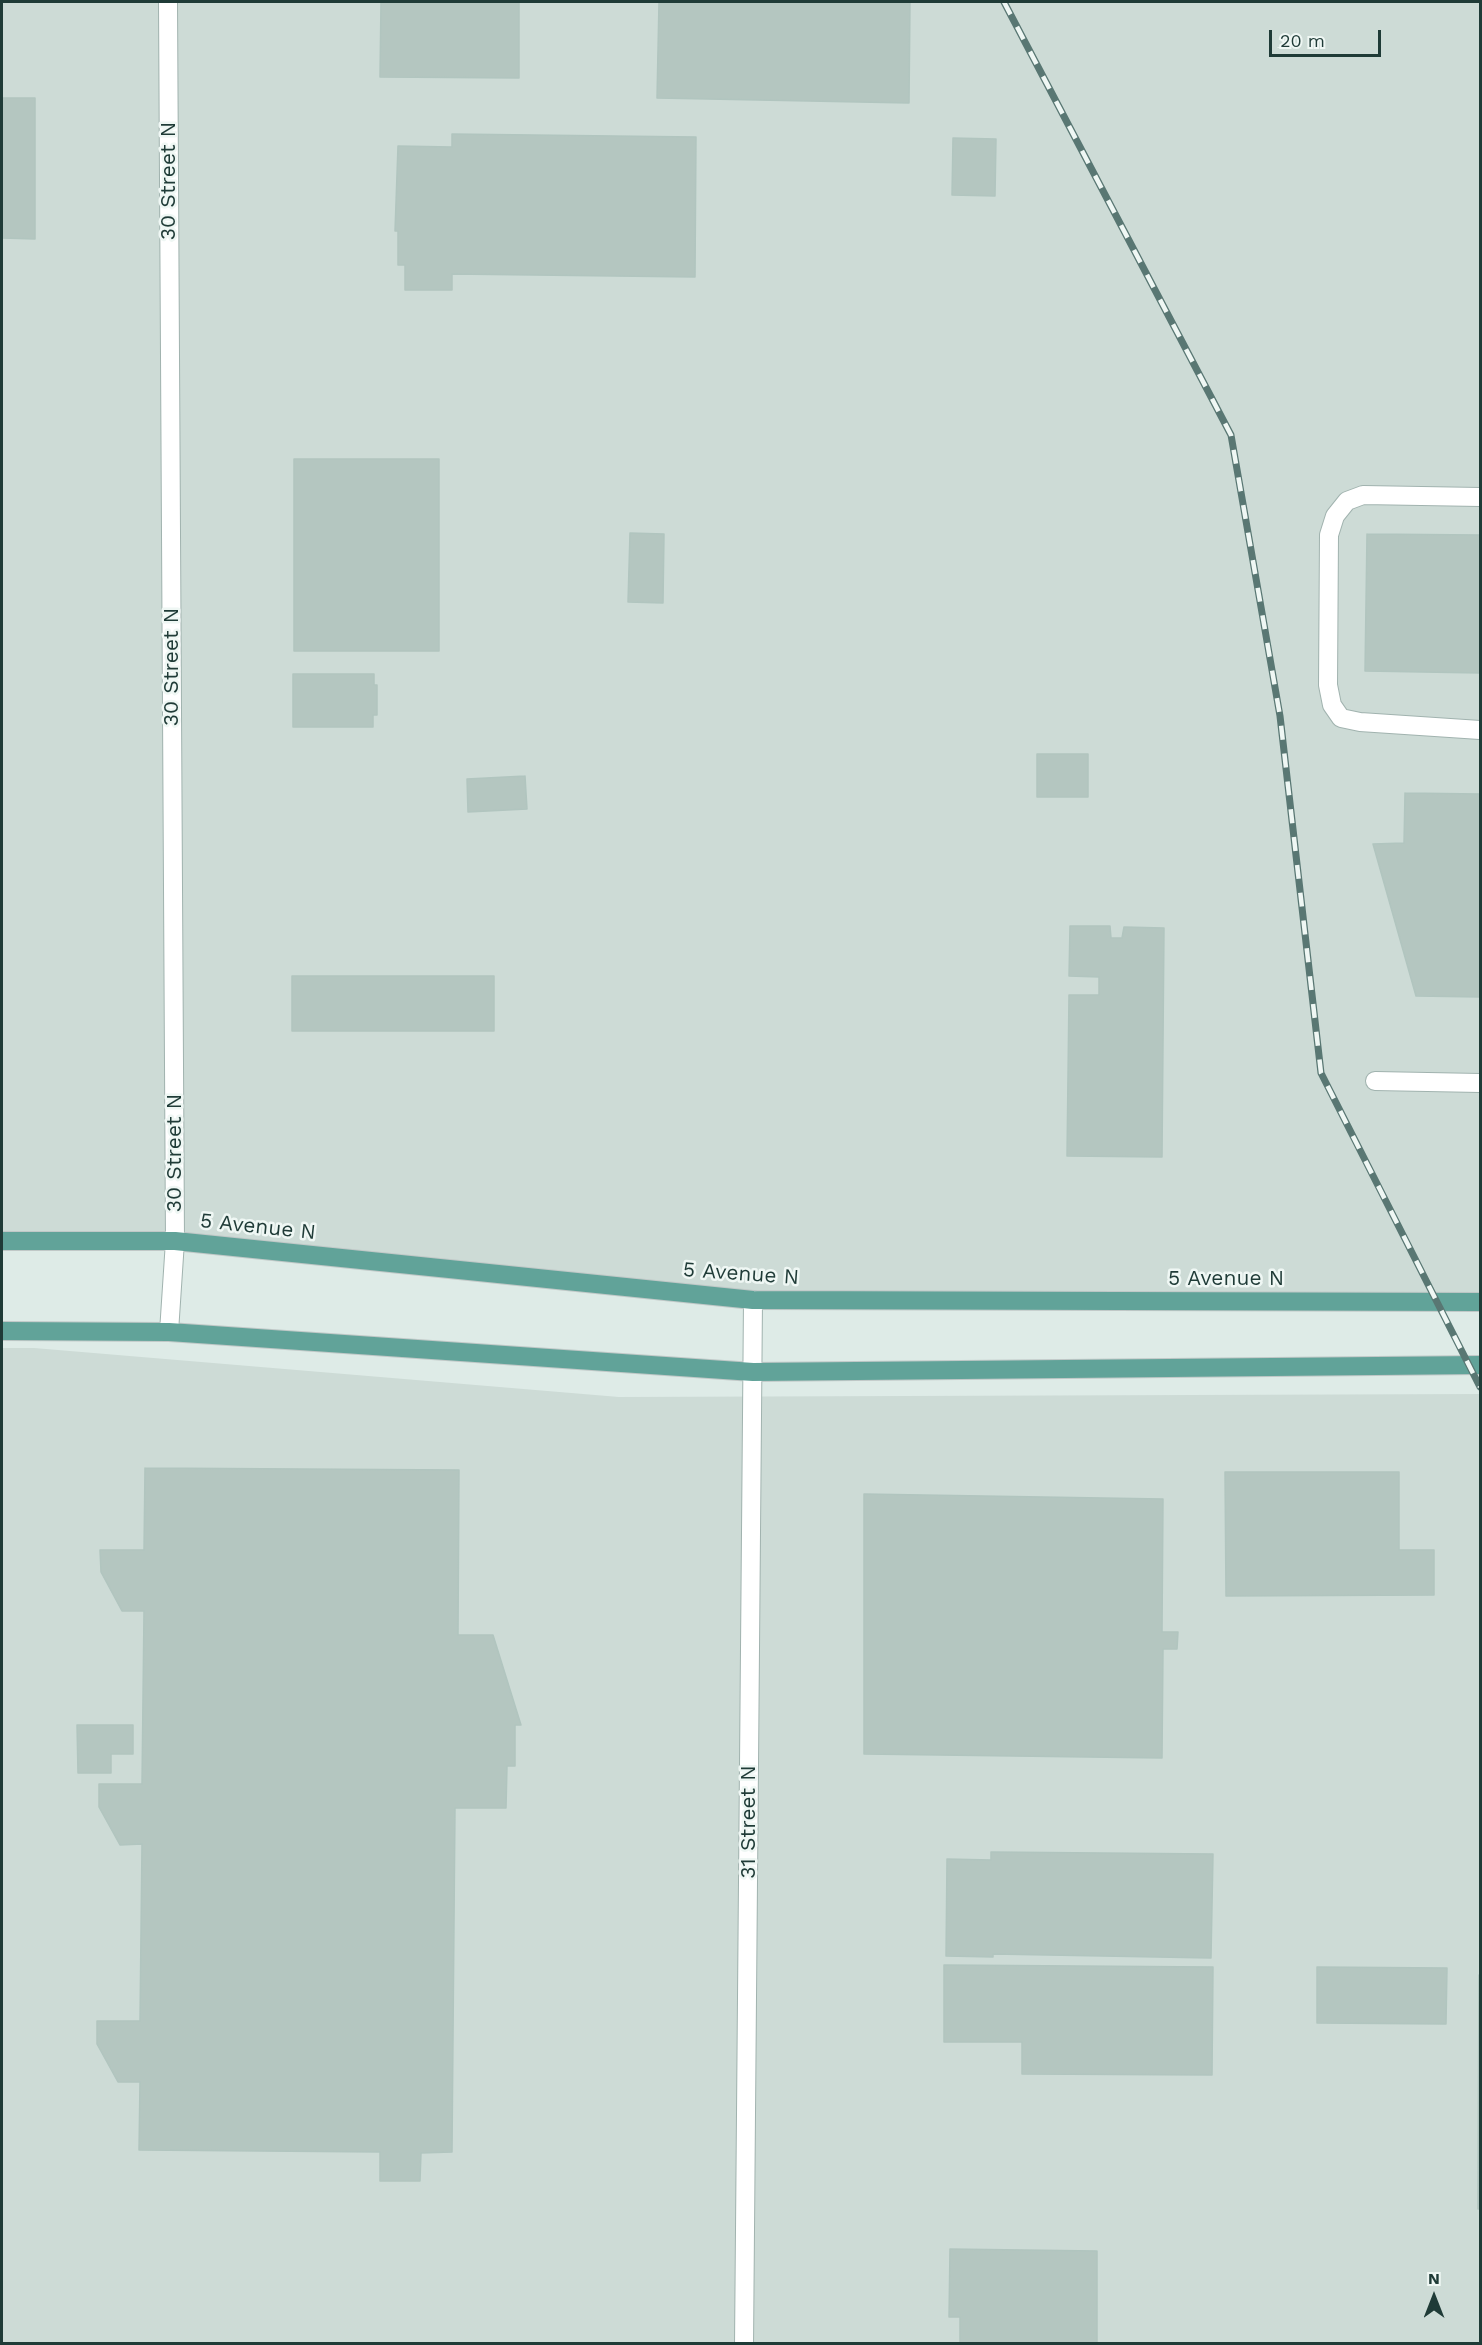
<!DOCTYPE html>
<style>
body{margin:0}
#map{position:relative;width:1482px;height:2345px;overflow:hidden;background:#deebe7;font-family:"Work Sans",sans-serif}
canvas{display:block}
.frame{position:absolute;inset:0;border:3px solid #1f3b37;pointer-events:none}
.north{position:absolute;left:1404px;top:2267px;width:60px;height:60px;-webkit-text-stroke:4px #eff7f4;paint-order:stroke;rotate:0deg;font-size:16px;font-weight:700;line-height:24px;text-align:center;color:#1f3b37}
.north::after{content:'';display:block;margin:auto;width:21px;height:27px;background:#1f3b37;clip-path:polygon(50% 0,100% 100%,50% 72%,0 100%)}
.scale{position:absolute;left:1269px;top:30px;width:112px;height:27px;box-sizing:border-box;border:3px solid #1f3b37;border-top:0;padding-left:8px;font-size:18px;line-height:21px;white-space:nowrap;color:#1f3b37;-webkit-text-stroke:4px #eff7f4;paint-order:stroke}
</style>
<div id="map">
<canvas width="1482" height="2345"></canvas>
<div class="frame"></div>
<div class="north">N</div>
<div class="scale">20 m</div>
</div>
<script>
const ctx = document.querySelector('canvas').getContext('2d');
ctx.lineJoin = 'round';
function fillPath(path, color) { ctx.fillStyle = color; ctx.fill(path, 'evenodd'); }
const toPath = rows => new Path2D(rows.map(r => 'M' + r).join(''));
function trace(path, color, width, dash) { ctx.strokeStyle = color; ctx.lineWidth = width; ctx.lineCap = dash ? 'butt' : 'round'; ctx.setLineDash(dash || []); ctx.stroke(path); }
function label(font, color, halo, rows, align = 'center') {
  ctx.font = font + ' "Work Sans",sans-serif'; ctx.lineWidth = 5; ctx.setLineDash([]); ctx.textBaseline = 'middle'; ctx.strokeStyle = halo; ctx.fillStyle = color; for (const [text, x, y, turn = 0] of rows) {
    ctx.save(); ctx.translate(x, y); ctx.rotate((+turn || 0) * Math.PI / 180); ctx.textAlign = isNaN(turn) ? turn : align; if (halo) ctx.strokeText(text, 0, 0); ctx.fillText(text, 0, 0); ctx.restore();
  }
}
fillPath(toPath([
 [2,2,1480,2,1480,1308,753,1300,2,1233],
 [2,1348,34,1348,619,1397,1480,1394,1480,2343,2,2344]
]), '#cddbd6');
const building = toPath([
 [381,2,519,2,519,78,380,77,381,2],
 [659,2,910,2,909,103,657,98,659,2],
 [2,98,35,98,35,239,2,238,2,98],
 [452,134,696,137,695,277,452,274,452,290,405,290,405,265,398,265,398,231,395,231,398,146,452,147,452,134],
 [953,138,996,139,995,196,952,195,953,138],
 [294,459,439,459,439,651,294,651,294,459],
 [630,533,664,534,663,603,628,602,630,533],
 [1367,534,1480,535,1480,673,1365,671,1367,534],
 [293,674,374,674,374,685,377,685,377,715,373,715,373,727,293,727,293,674],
 [1037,754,1088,754,1088,797,1037,797,1037,754],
 [525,776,527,809,468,812,467,779,525,776],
 [1405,793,1480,794,1480,997,1416,996,1373,844,1404,843,1405,793],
 [1070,926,1110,926,1111,938,1122,938,1124,927,1164,928,1162,1157,1067,1156,1069,995,1099,995,1099,977,1069,976,1070,926],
 [292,976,494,976,494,1031,292,1031,292,976],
 [145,1468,459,1470,458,1635,493,1635,521,1725,515,1725,515,1766,507,1766,506,1808,455,1808,452,2152,421,2153,420,2181,380,2181,380,2152,139,2150,140,2082,118,2082,97,2044,97,2021,140,2021,142,1844,120,1845,99,1807,99,1784,142,1784,144,1611,122,1611,101,1572,100,1550,144,1550,145,1468],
 [1225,1472,1399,1472,1399,1550,1434,1550,1434,1595,1226,1596,1225,1472],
 [864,1494,1163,1499,1162,1632,1178,1632,1177,1649,1163,1649,1162,1758,864,1754,864,1494],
 [77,1725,133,1725,133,1754,111,1754,111,1773,78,1773,77,1725],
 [991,1852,1213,1854,1211,1958,993,1954,993,1957,946,1956,947,1859,991,1860,991,1852],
 [944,1965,1213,1967,1212,2075,1022,2074,1022,2042,944,2042,944,1965],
 [1317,1967,1447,1968,1446,2024,1317,2023,1317,1967],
 [1479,1975,1480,1975,1480,2209,1478,2209,1479,1975],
 [950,2249,1097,2251,1097,2344,960,2344,960,2317,949,2317,950,2249]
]);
fillPath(building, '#b4c6c0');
trace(building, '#b1c5bf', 1.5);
const minor = toPath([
 [168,2,175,1241,169,1332],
 [1480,497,1363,495,1347,501,1335,516,1329,535,1328,685,1332,705,1341,718,1360,722,1480,730],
 [1375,1081,1480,1083],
 [744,2344,753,1300]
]);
const major = toPath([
 [2,1241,175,1241,753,1300,1480,1302],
 [2,1331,169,1332,753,1372,1480,1365]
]);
trace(minor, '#a1b3af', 20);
trace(major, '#c0c8c7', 20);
trace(minor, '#fff', 18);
trace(major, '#61a399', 18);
const rail = toPath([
 [1004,2,1231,435,1280,716,1321,1073,1480,1387]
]);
trace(rail, '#597773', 7);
trace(rail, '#eff7f4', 4.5, [14]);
label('21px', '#1f3b37', '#eff7f4', [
 ["30 Street N",169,181,-90],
 ["30 Street N",172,667,-90],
 ["30 Street N",175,1153,-90],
 ["5 Avenue N",258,1227,6],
 ["5 Avenue N",741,1274,4],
 ["5 Avenue N",1226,1279],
 ["31 Street N",749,1822,-90]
]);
</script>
